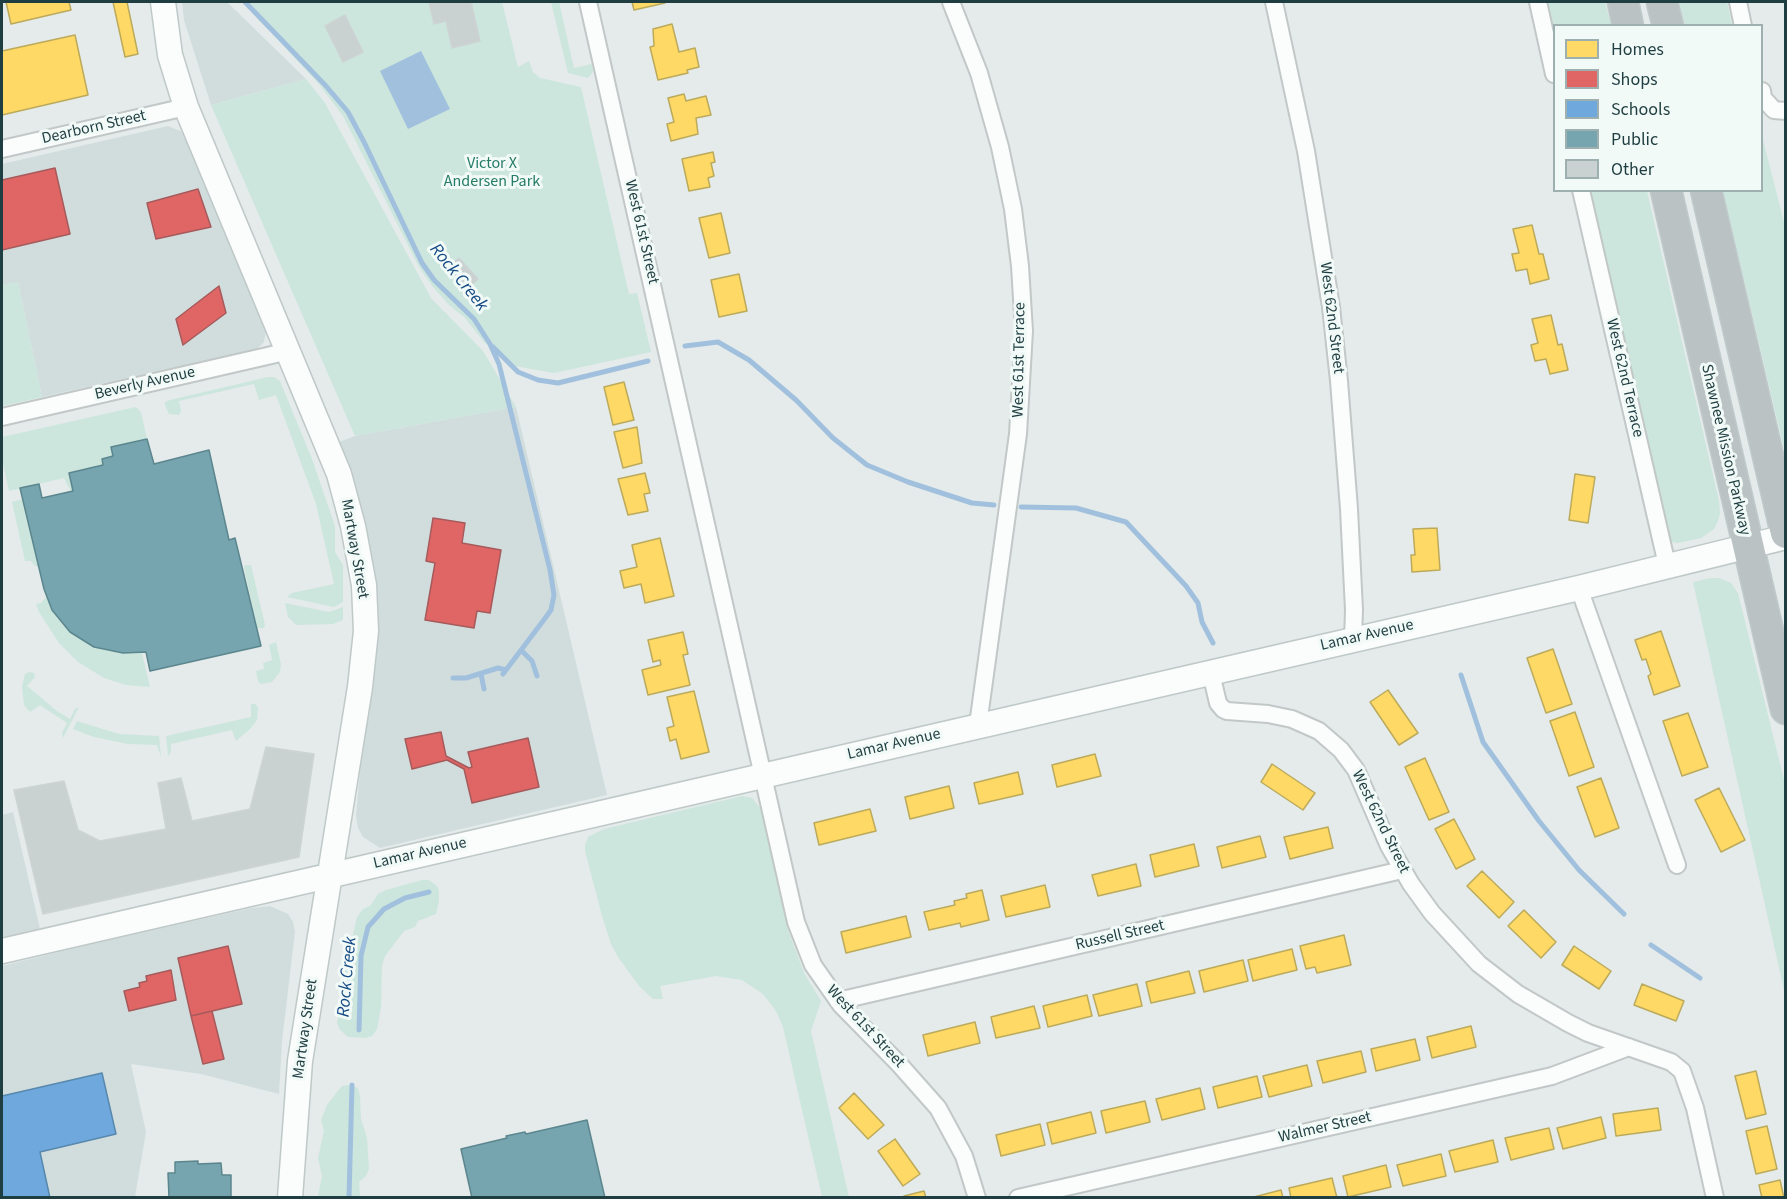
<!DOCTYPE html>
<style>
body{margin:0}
#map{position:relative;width:1787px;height:1199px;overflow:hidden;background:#e4ebea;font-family:"Source Sans 3",sans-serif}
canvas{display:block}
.frame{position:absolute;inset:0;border:3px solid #1f3e41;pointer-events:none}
.legend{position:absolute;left:1553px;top:24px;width:210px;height:168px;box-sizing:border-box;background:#f2faf8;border:2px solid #9eafaf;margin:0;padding:8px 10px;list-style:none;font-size:18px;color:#1f3e41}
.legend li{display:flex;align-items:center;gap:12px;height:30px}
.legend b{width:30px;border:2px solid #9eafaf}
</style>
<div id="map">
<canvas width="1787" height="1199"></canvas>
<div class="frame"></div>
<ul class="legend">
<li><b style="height:16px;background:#ffd966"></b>Homes</li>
<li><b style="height:16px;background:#e06666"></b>Shops</li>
<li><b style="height:16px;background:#6fa8dc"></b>Schools</li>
<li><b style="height:16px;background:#76a5af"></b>Public</li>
<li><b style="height:16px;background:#cad2d1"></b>Other</li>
</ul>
</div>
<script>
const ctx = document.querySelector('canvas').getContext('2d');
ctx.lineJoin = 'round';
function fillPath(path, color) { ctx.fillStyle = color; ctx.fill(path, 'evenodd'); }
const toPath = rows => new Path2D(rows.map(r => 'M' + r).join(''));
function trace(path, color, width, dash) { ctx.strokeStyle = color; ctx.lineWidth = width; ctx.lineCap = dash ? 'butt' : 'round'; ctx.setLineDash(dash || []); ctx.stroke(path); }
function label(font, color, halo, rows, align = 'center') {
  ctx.font = font + ' "Source Sans 3",sans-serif'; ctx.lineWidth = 6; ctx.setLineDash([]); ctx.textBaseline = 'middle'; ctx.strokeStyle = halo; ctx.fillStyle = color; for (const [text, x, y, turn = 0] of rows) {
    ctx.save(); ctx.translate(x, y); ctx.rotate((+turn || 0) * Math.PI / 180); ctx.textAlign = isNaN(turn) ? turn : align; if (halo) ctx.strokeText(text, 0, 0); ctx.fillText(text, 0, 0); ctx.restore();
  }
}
fillPath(toPath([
 [182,2,227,2,306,79,211,105,184,20],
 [168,126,185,133,264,321,266,331,264,342,258,348,252,350,42,397,18,282,2,285,2,164],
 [516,407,607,795,380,848,363,837,358,828,356,816,362,747,375,665,377,627,356,494,339,442,355,436],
 [13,812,40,929,2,937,2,815],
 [270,906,288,914,293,922,295,932,282,1041,279,1094,201,1074,131,1064,146,1132,135,1197,2,1198,2,966,103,941,252,908]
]), '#d1dddd');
fillPath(toPath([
 [243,2,502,2,518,67,529,61,533,72,540,78,581,87,629,294,637,293,651,352,554,373,509,365,484,342,465,318,449,305,432,286,419,267,343,116,318,83],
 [551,2,559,2,574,68,592,64,593,72,588,78,568,73],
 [1544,2,1605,2,1611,25,1554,26,1554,45],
 [1679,2,1727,2,1732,25,1685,25],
 [306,79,325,103,431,298,483,351,516,407,355,436,211,105],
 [1762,136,1785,226,1785,453,1723,191,1762,190],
 [1588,191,1647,191,1719,501,1720,514,1717,523,1714,529,1701,538,1678,543,1672,542,1669,539],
 [18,282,42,397,2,406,2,285],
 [268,377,274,377,280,381,312,459,335,526,335,552,343,565,343,602,334,607,287,597,292,593,334,584,316,504,276,395,259,400,254,384,179,401,181,411,179,415,169,414,165,405,165,402,170,400],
 [136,407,141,412,147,439,112,447,113,456,102,459,103,465,73,491,71,492,64,478,9,491,2,459,2,437],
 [23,499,39,567,35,566,31,561,25,561,12,502],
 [245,565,251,565,265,625,264,628,257,628,244,568],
 [1711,578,1719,578,1731,583,1738,593,1785,784,1785,995,1693,582],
 [46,597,57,618,78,637,105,650,123,653,142,653,150,687,126,685,104,678,78,662,59,643,39,612,36,604,41,603],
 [285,603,329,612,343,607,343,620,333,624,296,625,288,617],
 [276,642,281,664,280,672,272,682,261,684,258,681,256,671,264,669,263,663,272,660,269,645],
 [29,672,34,673,35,677,27,686,57,711,70,719,75,709,79,707,63,738,62,733,67,723,40,705,30,712,24,705,22,686,25,674],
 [251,704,255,704,258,707,257,720,250,729,236,741,232,730,171,744,171,752,168,756,166,736,251,717],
 [77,721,119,734,159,736,161,757,157,745,128,744,94,737,73,729],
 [742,796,752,798,761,809,788,930,804,973,821,1001,811,1031,849,1197,822,1197,783,1027,776,1011,763,994,742,980,716,976,660,986,663,999,653,999,639,986,618,957,611,944,602,916,585,851,585,845,588,837,604,829],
 [422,880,429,880,437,886,439,891,439,901,436,914,418,921,415,927,404,931,385,956,382,966,381,1008,377,1029,372,1036,365,1038,348,1037,340,1030,337,1023,340,1009,350,990,344,975,357,917,363,909,370,906,378,894,386,890],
 [348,1085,358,1088,360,1096,361,1119,367,1138,369,1169,366,1176,359,1182,360,1197,318,1197,322,1176,318,1158,324,1131,321,1120,327,1105,337,1092,342,1086]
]), '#cce6dd');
fillPath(toPath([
 [421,51,450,109,408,129,380,71]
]), '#a1c0dd');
const homes = toPath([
 [6,2,69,2,71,10,11,24,6,2],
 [113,2,127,2,138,54,125,57,113,2],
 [632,2,665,2,665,3,634,10,632,2],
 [672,24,679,52,695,48,699,67,687,70,688,73,658,80,650,47,654,46,653,29,672,24],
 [75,35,88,95,2,115,2,51,75,35],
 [684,94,686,101,706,96,711,115,696,118,698,134,671,141,667,124,674,122,668,98,684,94],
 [713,152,715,162,711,163,714,176,708,178,710,187,689,191,682,159,713,152],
 [721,213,730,253,709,258,699,218,721,213],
 [1532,225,1539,254,1543,254,1549,279,1530,284,1527,269,1516,271,1512,254,1519,253,1513,229,1532,225],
 [739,274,747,311,719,317,711,280,739,274],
 [1551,315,1558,345,1562,344,1568,370,1550,374,1546,359,1535,361,1531,345,1538,343,1532,319,1551,315],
 [624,382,634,420,613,425,604,387,624,382],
 [637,427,642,463,623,468,614,432,637,427],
 [645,473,650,493,644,494,648,511,628,515,618,479,645,473],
 [1575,474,1595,477,1588,523,1569,520,1575,474],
 [1437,528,1440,570,1412,572,1411,555,1415,555,1413,529,1437,528],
 [660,538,674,596,645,603,641,584,624,588,620,571,637,567,632,545,660,538],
 [1661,631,1680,686,1654,695,1648,676,1651,674,1646,659,1642,660,1635,640,1661,631],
 [683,632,688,654,683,655,690,685,648,695,642,670,661,665,660,660,653,662,648,640,683,632],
 [1553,649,1572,704,1546,713,1527,658,1553,649],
 [1388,690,1418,733,1399,745,1370,702,1388,690],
 [694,691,709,752,681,759,676,739,670,741,667,728,674,726,667,697,694,691],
 [1575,712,1594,767,1569,776,1550,721,1575,712],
 [1688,713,1708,767,1682,776,1663,721,1688,713],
 [1095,754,1101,776,1057,787,1052,765,1095,754],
 [1425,758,1449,812,1429,820,1405,767,1425,758],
 [1272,764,1315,793,1303,810,1261,782,1272,764],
 [1018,772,1023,794,979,804,974,783,1018,772],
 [1601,778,1619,828,1595,837,1577,787,1601,778],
 [949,786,954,808,910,819,905,797,949,786],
 [1719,788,1745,840,1721,852,1695,800,1719,788],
 [870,809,876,831,819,845,814,823,870,809],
 [1454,819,1475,859,1456,869,1435,829,1454,819],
 [1328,827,1333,848,1290,859,1284,837,1328,827],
 [1260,836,1266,857,1222,868,1217,847,1260,836],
 [1194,844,1199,866,1155,877,1150,855,1194,844],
 [1136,864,1141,886,1098,896,1092,875,1136,864],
 [1482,871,1514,902,1499,918,1467,886,1482,871],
 [1045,885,1050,907,1006,917,1001,896,1045,885],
 [982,890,989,920,961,927,960,923,929,930,924,912,955,905,954,901,967,898,966,894,982,890],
 [1524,910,1556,942,1541,958,1508,926,1524,910],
 [906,916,911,937,846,953,841,932,906,916],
 [1344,935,1351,965,1317,973,1315,967,1306,969,1300,946,1344,935],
 [1574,946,1611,971,1599,989,1562,965,1574,946],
 [1292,949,1297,970,1253,981,1248,960,1292,949],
 [1243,960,1248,981,1204,992,1199,971,1243,960],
 [1189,971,1195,993,1151,1003,1146,982,1189,971],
 [1137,984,1142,1006,1099,1016,1093,995,1137,984],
 [1642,984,1684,1001,1676,1021,1634,1005,1642,984],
 [1087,995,1092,1016,1048,1027,1043,1006,1087,995],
 [1034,1006,1040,1028,996,1038,991,1017,1034,1006],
 [975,1022,980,1043,928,1056,923,1035,975,1022],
 [1471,1026,1476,1047,1432,1058,1427,1037,1471,1026],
 [1415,1039,1420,1060,1376,1071,1371,1049,1415,1039],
 [1361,1051,1366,1072,1323,1083,1317,1061,1361,1051],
 [1307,1065,1312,1086,1269,1097,1263,1076,1307,1065],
 [1756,1071,1766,1114,1746,1119,1735,1076,1756,1071],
 [1257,1076,1262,1097,1218,1108,1213,1087,1257,1076],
 [1200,1088,1205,1109,1162,1120,1156,1099,1200,1088],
 [854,1093,884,1125,868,1139,839,1108,854,1093],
 [1145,1101,1150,1122,1106,1133,1101,1111,1145,1101],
 [1658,1108,1661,1130,1616,1136,1613,1114,1658,1108],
 [1091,1112,1096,1133,1052,1144,1047,1123,1091,1112],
 [1601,1117,1606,1138,1563,1149,1557,1128,1601,1117],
 [1040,1124,1045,1145,1001,1156,996,1135,1040,1124],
 [1767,1126,1777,1169,1756,1174,1746,1131,1767,1126],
 [1549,1128,1554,1149,1511,1160,1505,1138,1549,1128],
 [895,1139,920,1174,903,1186,878,1151,895,1139],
 [1493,1140,1498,1162,1455,1172,1449,1151,1493,1140],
 [1441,1154,1446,1176,1403,1186,1397,1165,1441,1154],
 [1386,1165,1391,1187,1348,1197,1343,1176,1386,1165],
 [1332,1178,1337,1198,1291,1198,1289,1188,1332,1178],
 [1780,1180,1784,1198,1762,1198,1759,1185,1780,1180],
 [1281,1190,1283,1198,1250,1198,1281,1190],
 [924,1191,926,1198,904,1198,904,1196,924,1191]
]);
fillPath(homes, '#ffd966');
trace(homes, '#bcaa5b', 1.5);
const shops = toPath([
 [55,168,70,234,2,250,2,180,55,168],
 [198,189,211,227,156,239,147,203,198,189],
 [219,286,226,313,183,345,176,319,219,286],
 [433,518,465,523,462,543,501,550,490,613,477,611,474,628,425,620,435,563,426,561,433,518],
 [441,732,446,756,469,768,472,767,468,752,528,738,539,787,472,803,464,769,447,760,412,769,405,739,441,732],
 [228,946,242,1004,191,1016,178,958,228,946],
 [171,970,176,1000,129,1011,124,991,140,987,139,983,147,981,146,976,171,970],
 [212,1011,224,1059,203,1064,191,1016,212,1011]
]);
fillPath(shops, '#e06666');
trace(shops, '#a65a5b', 1.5);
const schools = toPath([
 [102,1073,116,1134,40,1152,50,1198,2,1198,2,1096,102,1073]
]);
fillPath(schools, '#6fa8dc');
trace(schools, '#5788ae', 1.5);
const public = toPath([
 [147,439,154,464,209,450,229,540,235,538,261,646,150,671,146,652,123,653,94,647,70,632,52,610,44,589,20,488,39,484,42,498,73,491,69,473,103,465,102,459,113,456,111,447,147,439],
 [587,1120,605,1198,472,1198,461,1149,507,1138,506,1136,525,1132,526,1134,587,1120],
 [198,1161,198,1164,221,1163,222,1175,231,1175,231,1198,169,1198,168,1173,175,1173,175,1162,198,1161]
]);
fillPath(public, '#76a5af');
trace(public, '#5c868e', 1.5);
trace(toPath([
 [245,2,326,86,348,112,364,142,422,263,434,280,474,319,490,344,499,364,550,570,554,595,551,610,546,617,503,674],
 [685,346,718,342,749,360,796,400,833,438,867,465,908,482,972,503,994,505],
 [493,347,518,372,538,380,558,383,648,361],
 [1021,507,1076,508,1126,522,1186,586,1198,603,1202,622,1213,643],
 [521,650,532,661,537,676],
 [481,674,484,689],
 [1461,675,1483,742,1539,821,1579,870,1624,914],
 [453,678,466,678,498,668,506,670],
 [1651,945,1700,978],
 [359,1030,361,956,368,927,384,909,405,898,429,892],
 [349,1198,352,1085]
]), '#a1c0dd', 5);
const building = toPath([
 [429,2,471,2,480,41,452,48,446,21,434,24,429,2],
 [345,15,363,52,343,62,325,26,345,15],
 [459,258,478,279,466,290,447,269,459,258],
 [266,747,314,754,299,857,43,914,14,790,64,781,78,830,100,841,166,829,158,783,181,778,192,821,250,809,266,747]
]);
fillPath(building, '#cad2d1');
trace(building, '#cdd4d3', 1.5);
const street = toPath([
 [588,2,796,922,813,965,841,1005,899,1064,938,1108,964,1156,977,1198],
 [951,2,979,73,1000,147,1013,209,1020,266,1024,331,1018,434,978,725],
 [1274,2,1306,151,1331,307,1339,381,1349,509,1354,610,1353,639],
 [1538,2,1554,74],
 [1738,2,1743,26],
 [1762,91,1763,98,1774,110,1786,111],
 [2,149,186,107],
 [1581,190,1667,565],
 [2,417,289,351],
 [1579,588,1677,865],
 [1211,673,1218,703,1223,709,1227,711,1268,714,1292,719,1319,731,1341,750,1356,770,1389,846,1411,884,1432,913,1479,964,1518,994,1568,1023,1588,1033,1671,1062,1682,1071,1695,1108,1715,1198],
 [838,1001,1402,870],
 [1018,1198,1552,1076,1629,1047]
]);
const secondary = toPath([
 [163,2,170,55,186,107,339,474,353,526,364,585,366,631,360,687,300,1061,290,1198],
 [2,951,1579,588,1786,537]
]);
const highway = toPath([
 [1623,2,1628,26],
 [1662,2,1668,26],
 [1666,190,1786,709],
 [1706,190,1786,533]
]);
trace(street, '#c1c8c7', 20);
trace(secondary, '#bfc9c8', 27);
trace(highway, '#c0cacb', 33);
trace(street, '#fbfcfc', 16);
trace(secondary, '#fbfcfc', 24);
trace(highway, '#bac2c4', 30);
label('16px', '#1f3e41', '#f2faf8', [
 ["Dearborn Street",94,128,-13],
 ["West 61st Street",641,232,77],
 ["West 62nd Street",1331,318,83],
 ["West 61st Terrace",1020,360,-89],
 ["West 62nd Terrace",1624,378,77],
 ["Beverly Avenue",145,384,-13],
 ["Shawnee Mission Parkway",1725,450,77],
 ["Martway Street",354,549,80],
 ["Lamar Avenue",1367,636,-13],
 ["Lamar Avenue",894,745,-13],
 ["West 62nd Street",1380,822,64],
 ["Lamar Avenue",420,854,-13],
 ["Russell Street",1120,936,-13],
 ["West 61st Street",865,1027,47],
 ["Martway Street",306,1029,-82],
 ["Walmer Street",1325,1128,-13]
]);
label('16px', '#257c66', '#f2faf8', [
 ["Victor X",492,164],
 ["Andersen Park",492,182]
]);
label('italic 18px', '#134883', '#f2faf8', [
 ["Rock Creek",458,278,51],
 ["Rock Creek",348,977,-85]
]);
</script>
